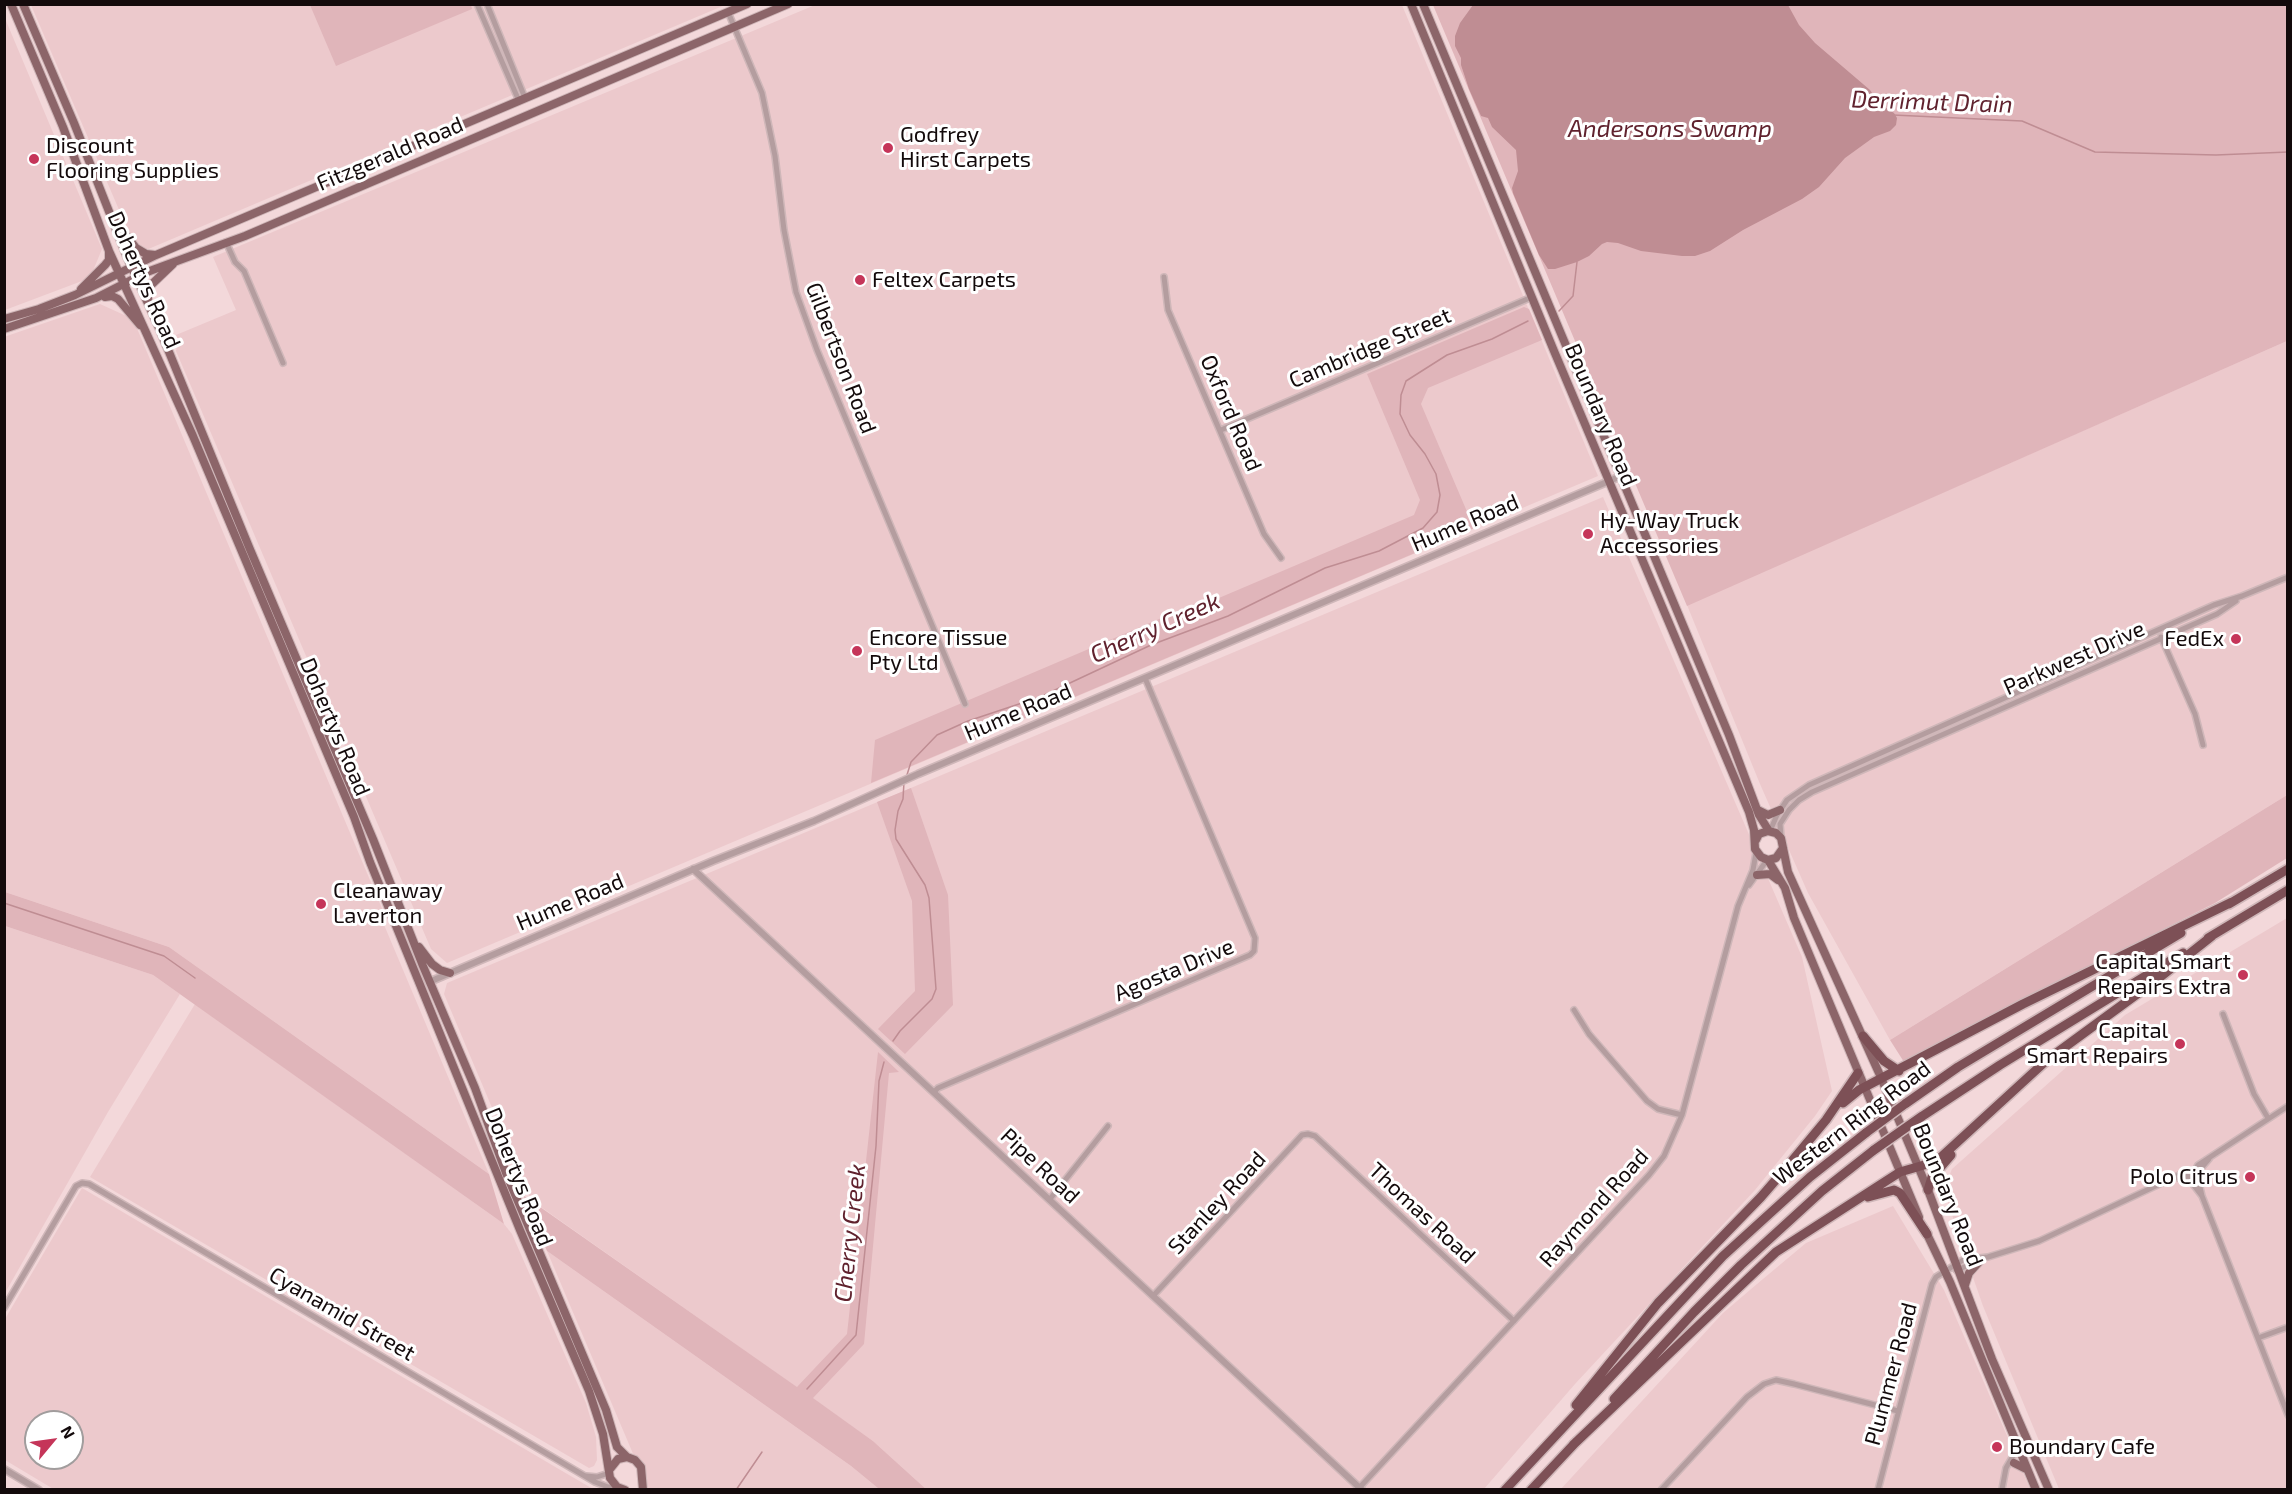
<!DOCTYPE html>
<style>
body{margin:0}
#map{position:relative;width:2292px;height:1494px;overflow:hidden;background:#f3d8da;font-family:"Exo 2",sans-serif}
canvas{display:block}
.frame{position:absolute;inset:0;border:6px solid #130a0b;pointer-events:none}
.north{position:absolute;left:24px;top:1410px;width:60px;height:60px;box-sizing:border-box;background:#fff;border:2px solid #a19d9d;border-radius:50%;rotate:61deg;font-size:16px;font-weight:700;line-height:24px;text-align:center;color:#130a0b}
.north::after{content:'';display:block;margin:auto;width:21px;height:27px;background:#c53559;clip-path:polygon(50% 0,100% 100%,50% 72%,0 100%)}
</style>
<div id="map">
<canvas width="2292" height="1494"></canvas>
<div class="frame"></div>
<div class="north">N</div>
</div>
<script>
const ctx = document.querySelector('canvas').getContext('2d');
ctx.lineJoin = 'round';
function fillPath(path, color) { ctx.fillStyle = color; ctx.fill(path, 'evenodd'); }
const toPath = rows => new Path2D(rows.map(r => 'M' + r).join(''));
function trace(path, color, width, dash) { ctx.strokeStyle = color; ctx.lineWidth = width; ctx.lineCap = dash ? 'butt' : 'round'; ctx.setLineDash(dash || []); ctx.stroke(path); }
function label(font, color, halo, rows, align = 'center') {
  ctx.font = font + ' "Exo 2",sans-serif'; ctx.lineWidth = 6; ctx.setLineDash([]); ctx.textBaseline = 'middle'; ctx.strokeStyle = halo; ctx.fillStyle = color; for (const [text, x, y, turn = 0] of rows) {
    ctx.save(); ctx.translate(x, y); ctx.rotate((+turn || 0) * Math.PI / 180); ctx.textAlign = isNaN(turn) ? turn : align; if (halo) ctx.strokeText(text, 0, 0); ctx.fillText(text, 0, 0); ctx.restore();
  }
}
fillPath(toPath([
 [31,5,725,5,146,250,135,247],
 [815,5,1402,5,1598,476,447,963,431,949,176,351,178,340,176,335,236,310,213,257],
 [4,16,102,249,90,278,5,310],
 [100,304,133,319,386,918,382,920,489,1174,169,947,5,892,4,337],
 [2287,341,2287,795,1890,1040,1808,893,1760,784,1687,605],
 [1603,497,1802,957,1832,1091,1815,1116,1755,1190,1575,1384,1484,1489,926,1489,873,1441,531,1200,444,994,447,983],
 [2287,918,2287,1489,2059,1489,1983,1306,1962,1246,1944,1189,1952,1169,2125,1015],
 [5,926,153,975,180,994,108,1112,5,1293],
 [195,1004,504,1224,512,1234,586,1403,596,1437,597,1460,594,1466,589,1468,90,1177],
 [82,1188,557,1468,593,1489,55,1490,5,1460,5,1319],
 [36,1422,72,1422,72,1458,36,1458],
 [1893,1206,1944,1290,2030,1489,1560,1490,1723,1313,1757,1284,1806,1243],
 [547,1251,851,1466,879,1489,648,1489]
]), '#ecc9cc');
fillPath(toPath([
 [471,5,472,9,336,66,310,5],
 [1433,5,2287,5,2287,341,1687,606],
 [1524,307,1529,309,1542,340,1428,388,1421,404,1474,528,871,783,875,740,1192,605,1193,609,1414,515,1420,500,1367,374],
 [911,788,948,895,953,1005,905,1054,878,1029,915,991,912,901,877,802],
 [2287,795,2287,858,2215,903,2001,1011,1904,1062,1890,1040],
 [5,892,169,947,489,1174,504,1224,153,975,5,926],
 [878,1052,899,1072,889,1073,864,1344,813,1398,873,1441,926,1489,879,1489,851,1466,547,1251,523,1195,797,1387,847,1334]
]), '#e0b5ba');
fillPath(toPath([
 [1473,5,1788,5,1799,25,1815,43,1870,90,1879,103,1894,113,1897,118,1896,125,1890,131,1874,137,1845,158,1819,187,1802,199,1743,230,1710,251,1695,256,1682,256,1641,251,1618,243,1607,242,1602,244,1589,256,1577,262,1555,269,1548,269,1539,255,1513,193,1512,188,1518,171,1516,150,1492,127,1488,118,1481,116,1469,89,1461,65,1461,58,1455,46,1455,36,1460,23]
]), '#bf8d93');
trace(toPath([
 [1893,115,2022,121,2095,152,2216,155,2288,152],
 [1559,311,1573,296,1577,262],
 [906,778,911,762,937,735,968,721,1040,697,1151,645,1228,616,1325,568,1379,551,1423,528,1437,512,1440,495,1436,474,1425,454,1410,435,1400,414,1401,395,1406,381,1447,355,1492,339,1528,321],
 [4,903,164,956,195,978],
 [893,1041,900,1031,932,999,936,989,929,898,925,885,896,839,895,830,898,811,903,799,904,782],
 [807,1389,856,1335,876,1146,879,1081,884,1062],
 [736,1490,762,1452]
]), '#bf8d93', 1.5);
const minor = toPath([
 [477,4,519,101],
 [487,4,525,98],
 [728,12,762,93,775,156,784,230,796,292,817,350,965,704],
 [226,242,235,262,244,271,283,363],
 [1164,277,1168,310,1264,534,1281,558],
 [1221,430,1532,297],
 [2161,637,2195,714,2203,745],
 [1770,831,1777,815,1787,800,1809,785,2214,605,2242,596,2288,577],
 [1781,837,1780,824,1789,810,1799,800,1812,792,2217,614,2236,601],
 [1749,885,1767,860],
 [1574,1010,1589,1034,1647,1101,1658,1109,1682,1115],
 [2223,1014,2254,1094,2268,1118],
 [934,1092,938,1088,1250,955,1254,951,1255,938,1145,678],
 [2176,1177,2192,1183,2202,1196,2288,1415],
 [2190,1179,2198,1165,2288,1106],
 [2192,1179,2209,1159],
 [1050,1199,1108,1126],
 [1956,1270,1978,1262],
 [1153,1296,1302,1135,1308,1134,1315,1136,1514,1321],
 [4,1308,76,1186,82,1183,89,1184,595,1482,608,1487,617,1487],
 [2258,1338,2288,1327],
 [586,1476,597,1477,609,1473],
 [1360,1487,1649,1175,1664,1156,1682,1115,1738,906,1753,870,1756,853],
 [2002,1489,2006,1468,2013,1456,2019,1450,2032,1449],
 [1661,1490,1747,1397,1764,1384,1776,1380,1794,1384,1898,1411],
 [1878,1490,1932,1284,1936,1277,1963,1260,1988,1257,2039,1241,2181,1174,2196,1179,2200,1187,2202,1196]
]);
const tertiary = toPath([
 [693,869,1362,1490],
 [429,982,713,861,814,821,918,774,1621,476],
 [4,1469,39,1490]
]);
const primary = toPath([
 [11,4,63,127,109,251,193,436,354,817,370,862,520,1230,589,1391,603,1434,610,1478,617,1487,625,1490],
 [23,4,74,123,127,257,160,330,249,547,373,839,423,966,475,1088,506,1173,606,1410,617,1447,627,1457],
 [1411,4,1554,351,1749,812,1754,830,1755,849,1761,857,1768,860,1776,858,1783,848],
 [1423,4,1729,735,1759,815,1769,831],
 [115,221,136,248,146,254,155,255],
 [81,289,105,265,109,260,109,252],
 [105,297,112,296,118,299,140,325],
 [148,299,148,292,151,285,173,264],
 [4,319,39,309,75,295,156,255,747,4],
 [4,329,96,298,147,272,245,236,788,4],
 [1758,810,1768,815,1780,810],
 [1756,840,1759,834,1768,831,1776,833,1781,838,1788,872,1879,1073,1928,1190,1992,1359,2049,1490],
 [1768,860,1785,888,1794,918,1919,1217],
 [1757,875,1770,874,1778,880],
 [419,947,432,964,440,970,450,973],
 [1925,1230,1950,1282,2036,1490],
 [1965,1285,1969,1273,1979,1262],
 [2014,1463,2026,1469],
 [610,1469,618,1459,627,1457,635,1460,641,1467,643,1490]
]);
const motorway = toPath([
 [2229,904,2288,869],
 [2208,938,2288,890],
 [1863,1036,1884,1061,1899,1071],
 [1843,1103,1859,1090,2023,1004,2232,902],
 [1905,1104,1958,1067,2181,933],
 [1921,1117,2000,1065,2183,953],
 [1928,1190,1932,1177,1951,1155],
 [1868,1197,1894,1190,1900,1193,1927,1234],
 [1614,1399,1694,1312,1741,1265,1822,1191,1874,1150],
 [1576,1405,1658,1303,1761,1197,1787,1167,1826,1120,1858,1073],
 [1573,1445,1776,1252,1900,1172,1931,1163,1940,1158,2047,1060,2159,978,2212,936],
 [1505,1490,1723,1256,1810,1177,1867,1132],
 [1531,1490,1577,1441]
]);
trace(minor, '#cfb7b9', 8);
trace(tertiary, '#cfb7b9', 9);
trace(primary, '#cfb7b9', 10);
trace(motorway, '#cfb7b9', 12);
trace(minor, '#b49d9f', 5);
trace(tertiary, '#b49d9f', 6);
trace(primary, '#8c6569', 8);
trace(motorway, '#7d5056', 9);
const motorwayBridge = toPath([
 [1867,1132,1905,1104],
 [1874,1150,1921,1117]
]);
trace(motorwayBridge, '#cfb7b9', 12, []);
trace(motorwayBridge, '#7d5056', 9);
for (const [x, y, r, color] of [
 [888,148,6,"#c53559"],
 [34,159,6,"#c53559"],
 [860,280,6,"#c53559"],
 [1588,534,6,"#c53559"],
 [2236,639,6,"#c53559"],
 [857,651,6,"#c53559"],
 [321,904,6,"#c53559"],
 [2243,975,6,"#c53559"],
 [2180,1044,6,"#c53559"],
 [2250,1177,6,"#c53559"],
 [1997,1447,6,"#c53559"]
]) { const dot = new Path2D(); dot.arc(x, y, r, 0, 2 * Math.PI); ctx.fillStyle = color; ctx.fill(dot); trace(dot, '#fff', 2); }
label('22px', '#130a0b', '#fff', [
 ["Godfrey",900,135],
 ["Hirst Carpets",900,160],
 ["Discount",46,146],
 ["Flooring Supplies",46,171],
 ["Feltex Carpets",872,280],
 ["Hy-Way Truck",1600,521],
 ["Accessories",1600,546],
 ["Encore Tissue",869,638],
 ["Pty Ltd",869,663],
 ["FedEx",2224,639,"right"],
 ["Cleanaway",333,891],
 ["Laverton",333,916],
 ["Capital Smart",2231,962,"right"],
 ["Repairs Extra",2231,987,"right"],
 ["Capital",2168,1031,"right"],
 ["Smart Repairs",2168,1056,"right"],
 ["Polo Citrus",2238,1177,"right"],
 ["Boundary Cafe",2009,1447]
], 'left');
label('22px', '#130a0b', '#fff', [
 ["Fitzgerald Road",390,154,-23],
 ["Dohertys Road",144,280,66],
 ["Cambridge Street",1370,348,-23],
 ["Gilbertson Road",841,358,69],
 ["Oxford Road",1231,413,67],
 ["Boundary Road",1601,415,67],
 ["Hume Road",1465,523,-23],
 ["Parkwest Drive",2074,658,-24],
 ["Hume Road",1018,712,-23],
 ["Dohertys Road",335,727,67],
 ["Hume Road",570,902,-23],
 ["Agosta Drive",1174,970,-23],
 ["Western Ring Road",1852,1123,-37],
 ["Pipe Road",1040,1166,43],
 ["Dohertys Road",519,1177,68],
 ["Boundary Road",1948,1195,68],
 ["Stanley Road",1217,1203,-47],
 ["Raymond Road",1594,1208,-48],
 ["Thomas Road",1422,1213,43],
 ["Cyanamid Street",342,1314,30],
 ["Plummer Road",1891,1374,-75]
]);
label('italic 24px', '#60222e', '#fff', [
 ["Derrimut Drain",1932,102,2],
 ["Andersons Swamp",1670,129],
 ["Cherry Creek",1155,628,-24],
 ["Cherry Creek",850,1233,-84]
]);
</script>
